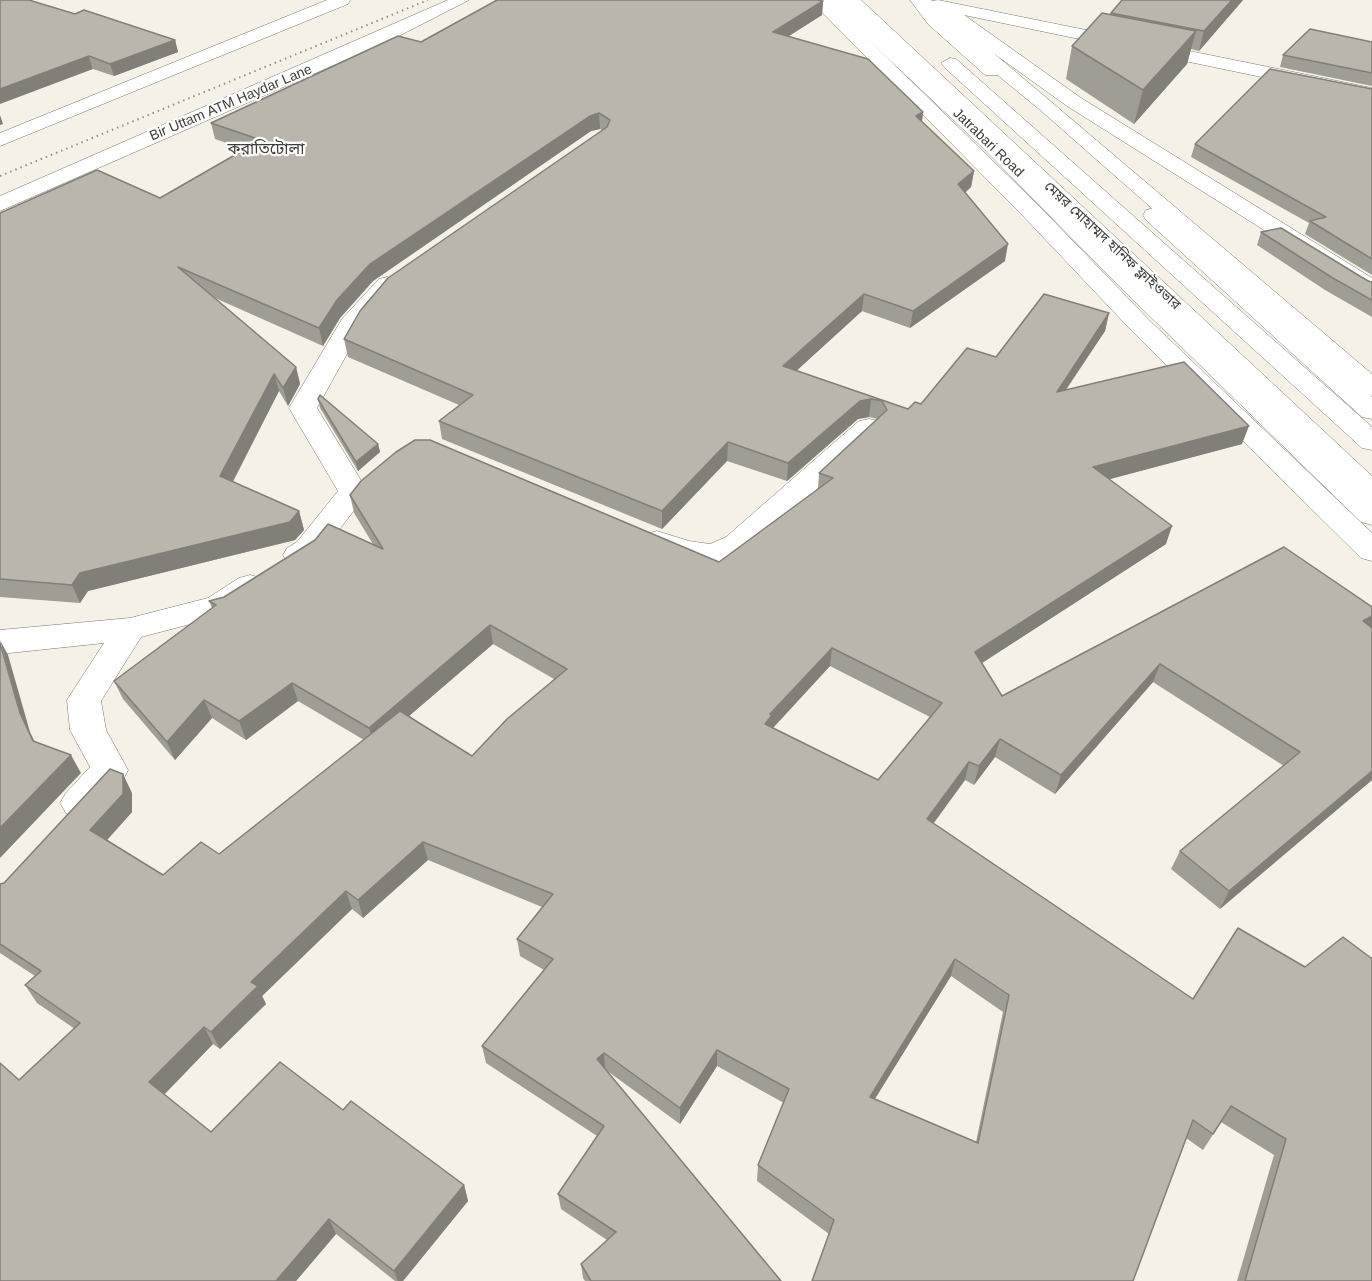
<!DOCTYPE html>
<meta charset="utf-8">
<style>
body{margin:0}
canvas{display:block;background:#f6f1e7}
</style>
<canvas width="1372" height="1281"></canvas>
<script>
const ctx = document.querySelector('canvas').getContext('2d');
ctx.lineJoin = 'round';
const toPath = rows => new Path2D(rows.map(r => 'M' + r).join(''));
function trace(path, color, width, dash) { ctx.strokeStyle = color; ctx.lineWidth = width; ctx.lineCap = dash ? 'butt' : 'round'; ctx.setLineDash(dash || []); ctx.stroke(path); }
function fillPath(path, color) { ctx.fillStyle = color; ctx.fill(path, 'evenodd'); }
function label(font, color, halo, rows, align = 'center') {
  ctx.font = font + ' Arial,"Noto Sans Bengali",sans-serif'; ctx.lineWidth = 4.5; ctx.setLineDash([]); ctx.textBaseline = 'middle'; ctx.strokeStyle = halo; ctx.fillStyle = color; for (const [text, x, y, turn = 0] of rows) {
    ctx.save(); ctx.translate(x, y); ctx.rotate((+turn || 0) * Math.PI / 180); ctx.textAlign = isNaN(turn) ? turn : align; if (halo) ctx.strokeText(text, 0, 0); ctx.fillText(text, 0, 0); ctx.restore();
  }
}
const minor = toPath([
 [327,0,350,0,348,4,0,146,0,133,327,0],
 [448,0,469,0,391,40,0,211,0,196,448,0],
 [938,0,1372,88,1372,100,964,15,1081,98,1372,278,1372,295,1364,293,1067,106,932,9,930,5,932,1,938,0],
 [387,277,395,279,399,284,362,327,317,408,368,492,319,556,298,565,287,562,283,555,287,548,297,542,338,491,289,408,342,319,379,279,387,277],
 [869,419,879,421,883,427,879,433,748,551,714,565,674,558,646,548,642,541,646,534,657,531,689,541,710,544,726,537,859,421,869,419],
 [250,575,261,578,266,586,261,594,229,614,141,637,101,701,106,730,128,770,123,780,92,813,79,818,66,813,60,803,66,793,90,767,70,730,67,700,104,643,0,654,0,630,130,618,208,598,239,578,250,575]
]);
const primary = toPath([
 [826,0,844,0,995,138,1136,277,1372,498,1372,525,1361,522,1120,287,981,146,826,0],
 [913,0,931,0,1372,374,1372,396,1363,394,1039,109,951,37,913,0]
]);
const motorway = toPath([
 [810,0,828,0,1041,208,1150,321,1372,533,1372,561,1361,558,1132,331,1025,218,810,0],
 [843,0,861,0,1372,476,1372,501,1362,498,843,0],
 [910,0,927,0,940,16,999,67,1001,71,999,75,985,75,928,24,910,0],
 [950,58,956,59,1372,427,1372,450,1362,448,944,67,941,63,950,58],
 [1154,208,1162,210,1372,397,1372,419,1362,417,1146,220,1143,215,1146,210,1154,208]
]);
trace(minor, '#7c786e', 1);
trace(primary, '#7c786e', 1);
trace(motorway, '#7c786e', 1);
fillPath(minor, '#fff');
fillPath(primary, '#fff');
fillPath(motorway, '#fff');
trace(toPath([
 [0,176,428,0]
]), '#918e87', 2, [1.5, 4]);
fillPath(toPath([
 [1122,0,1243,0,1199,51,1191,49,1187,64,1134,124,1066,79,1072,46,1110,14],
 [823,1,822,15,789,36,923,112,922,122,974,171,971,187,965,193,1005,261,910,328,862,311,796,371,908,409,921,404,996,357,1109,313,1105,331,1066,390,1242,444,1109,479,1166,544,982,663,1002,696,1372,607,1372,780,1220,909,1171,869,1180,851,1284,766,1153,682,1055,794,995,757,974,785,965,780,934,823,1193,999,1238,928,1372,1281,1237,1281,1274,1155,1221,1122,1203,1150,1186,1138,829,1234,757,1181,758,1165,784,1103,717,1066,680,1124,606,1070,781,1281,585,1281,583,1278,581,1264,607,1240,561,1209,558,1194,597,1136,486,1063,482,1046,544,970,520,956,517,939,542,907,428,860,363,918,352,909,262,996,266,1004,220,1049,213,1044,164,1094,211,1132,343,1110,464,1185,468,1201,403,1281,395,1281,336,1234,296,1281,0,1281,19,1080,75,1029,37,1003,25,985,35,976,0,953,0,884,4,883,132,793,132,812,107,840,163,875,219,854,364,740,298,701,246,740,212,718,175,760,123,699,114,681,212,608,209,601,224,597,373,544,354,513,350,495,719,562,818,489,819,473,878,419,869,417,858,419,787,481,727,461,662,529,442,439,439,421,459,405,348,357,344,339,602,130,600,129,591,131,373,281,340,318,323,346,215,298,296,367,300,384,288,406,279,391,233,482,299,511,304,530,295,540,88,591,80,603,0,597,0,213,160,198,245,149,215,139,211,123,421,42],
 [493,644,554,679,472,756,409,716],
 [830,666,930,717,878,780,773,728],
 [951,976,1003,1012,976,1142,875,1099],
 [75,14,175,40,178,52,114,76,93,69],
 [1372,42,1372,86,1280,67,1283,55],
 [1372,89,1372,275,1305,234,1309,223,1191,157,1195,144],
 [1261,232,1372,282,1372,317,1325,290,1257,245],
 [318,399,378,444,380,452,358,471,320,408]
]), '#a09d94');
fillPath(toPath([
 [1232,0,1243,0,1199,51,1204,31],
 [823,1,822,15,773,46,773,32],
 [1196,31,1187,64,1134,124,1143,90],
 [175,40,178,52,114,76,110,64],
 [89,56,93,69,0,104,0,89],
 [923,112,921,128,916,116],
 [599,113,600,129,591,131,373,281,340,318,323,346,319,328,337,300,370,264,590,116],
 [0,115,3,124,0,125],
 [974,171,971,187,955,201,958,184],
 [1008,244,1005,261,910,328,913,311],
 [864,294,862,311,782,384,783,366],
 [1109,313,1105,331,1052,410,1057,392],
 [296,367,300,384,288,406,283,388],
 [274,374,279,391,226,494,220,476],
 [871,399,869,417,858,419,787,481,788,463,860,401],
 [1249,426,1242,444,1088,485,1093,467],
 [728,442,727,461,662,529,662,511],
 [378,444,380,452,358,471,356,462],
 [299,511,304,530,295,540,88,591,80,603,72,585,80,573],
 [1172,526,1166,544,971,670,975,652],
 [1372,616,1372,626,1370,630,1363,621],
 [490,625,493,644,374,746,369,728],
 [0,640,8,655,30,732,43,759,33,741,20,713],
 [832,648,830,666,771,730,765,724,770,714],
 [1160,664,1153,682,1055,794,1061,775],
 [292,683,298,701,246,740,239,721],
 [204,700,212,718,175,760,167,742],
 [1000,739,995,757,974,785,979,766],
 [71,755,81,773,0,858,0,828],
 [969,762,965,780,923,837,927,819],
 [1372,771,1372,780,1220,909,1229,891],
 [123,774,132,793,132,812,100,848,90,830],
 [423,842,428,860,363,918,358,900],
 [346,891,352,909,262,996,266,1004,220,1049,211,1032,251,982],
 [955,959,951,976,866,1113,870,1097],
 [204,1027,213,1044,160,1099,149,1082],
 [717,1050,717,1066,680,1124,680,1108],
 [604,1053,605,1069,597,1059],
 [464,1185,468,1201,403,1281,398,1281,394,1271],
 [329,1219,336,1234,296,1281,276,1281]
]), '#827f78');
const building = toPath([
 [0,0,29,0,75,14,84,10,175,40,110,64,89,56,0,89,0,0],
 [497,0,817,0,823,1,773,32,868,59,923,112,916,116,974,171,958,184,1008,244,913,311,864,294,783,366,908,409,915,402,921,404,967,348,996,357,1044,294,1109,313,1057,392,1184,362,1249,426,1093,467,1172,526,975,652,1002,696,1284,547,1372,607,1372,616,1363,621,1372,628,1372,771,1229,891,1180,851,1300,752,1160,664,1061,775,1000,739,979,766,969,762,927,819,1193,999,1238,928,1305,967,1343,937,1371,958,1372,958,1372,1281,1245,1281,1286,1139,1231,1106,1213,1134,1193,1120,1133,1281,812,1281,834,1220,758,1165,789,1089,717,1050,680,1108,604,1053,597,1059,781,1281,591,1281,581,1264,616,1232,558,1194,604,1126,482,1046,553,959,517,939,553,894,423,842,358,900,346,891,251,982,258,986,211,1032,204,1027,149,1082,211,1132,280,1062,343,1110,351,1101,464,1185,394,1271,329,1219,276,1281,0,1281,0,1063,19,1080,80,1023,25,985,41,971,0,944,0,884,4,883,110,769,123,774,123,794,90,830,163,875,201,842,219,854,400,711,472,756,507,719,567,669,490,625,369,728,292,683,239,721,204,700,167,742,114,681,216,605,209,601,224,597,315,540,328,524,383,549,350,495,361,481,396,452,415,440,430,440,719,562,833,478,819,473,887,410,882,401,871,399,860,401,788,463,728,442,662,511,439,421,473,395,344,339,360,311,388,278,607,127,610,120,599,113,590,116,370,264,337,300,319,328,178,267,296,367,283,388,274,374,220,476,299,511,290,522,80,573,72,585,0,579,0,213,97,170,160,198,261,140,211,123,398,36,421,42,497,0],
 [832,648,942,703,878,780,765,724,772,715,770,714,832,648],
 [955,959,1009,995,978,1143,870,1097,955,959],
 [1122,0,1232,0,1204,31,1111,13,1122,0],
 [1102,13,1196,31,1143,90,1072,46,1102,13],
 [1310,29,1372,42,1372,73,1283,55,1310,29],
 [1270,69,1372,89,1372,259,1310,221,1326,217,1195,144,1270,69],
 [1281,228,1368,281,1372,282,1372,300,1331,277,1261,232,1281,228],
 [320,395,378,444,356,462,318,399,320,395],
 [0,643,20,713,33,741,71,755,0,828,0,643]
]);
fillPath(building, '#bab6ac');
trace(building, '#827f78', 1.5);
label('14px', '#3e3c38', '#fff', [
 ["Bir Uttam ATM Haydar Lane",231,103,-23],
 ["Jatrabari Road",988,143,44],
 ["মেয়র মোহাম্মদ হানিফ ফ্লাইওভার",1112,246,43]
]);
label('16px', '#3e3c38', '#fff', [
 ["করাতিটোলা",266,150]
]);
</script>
